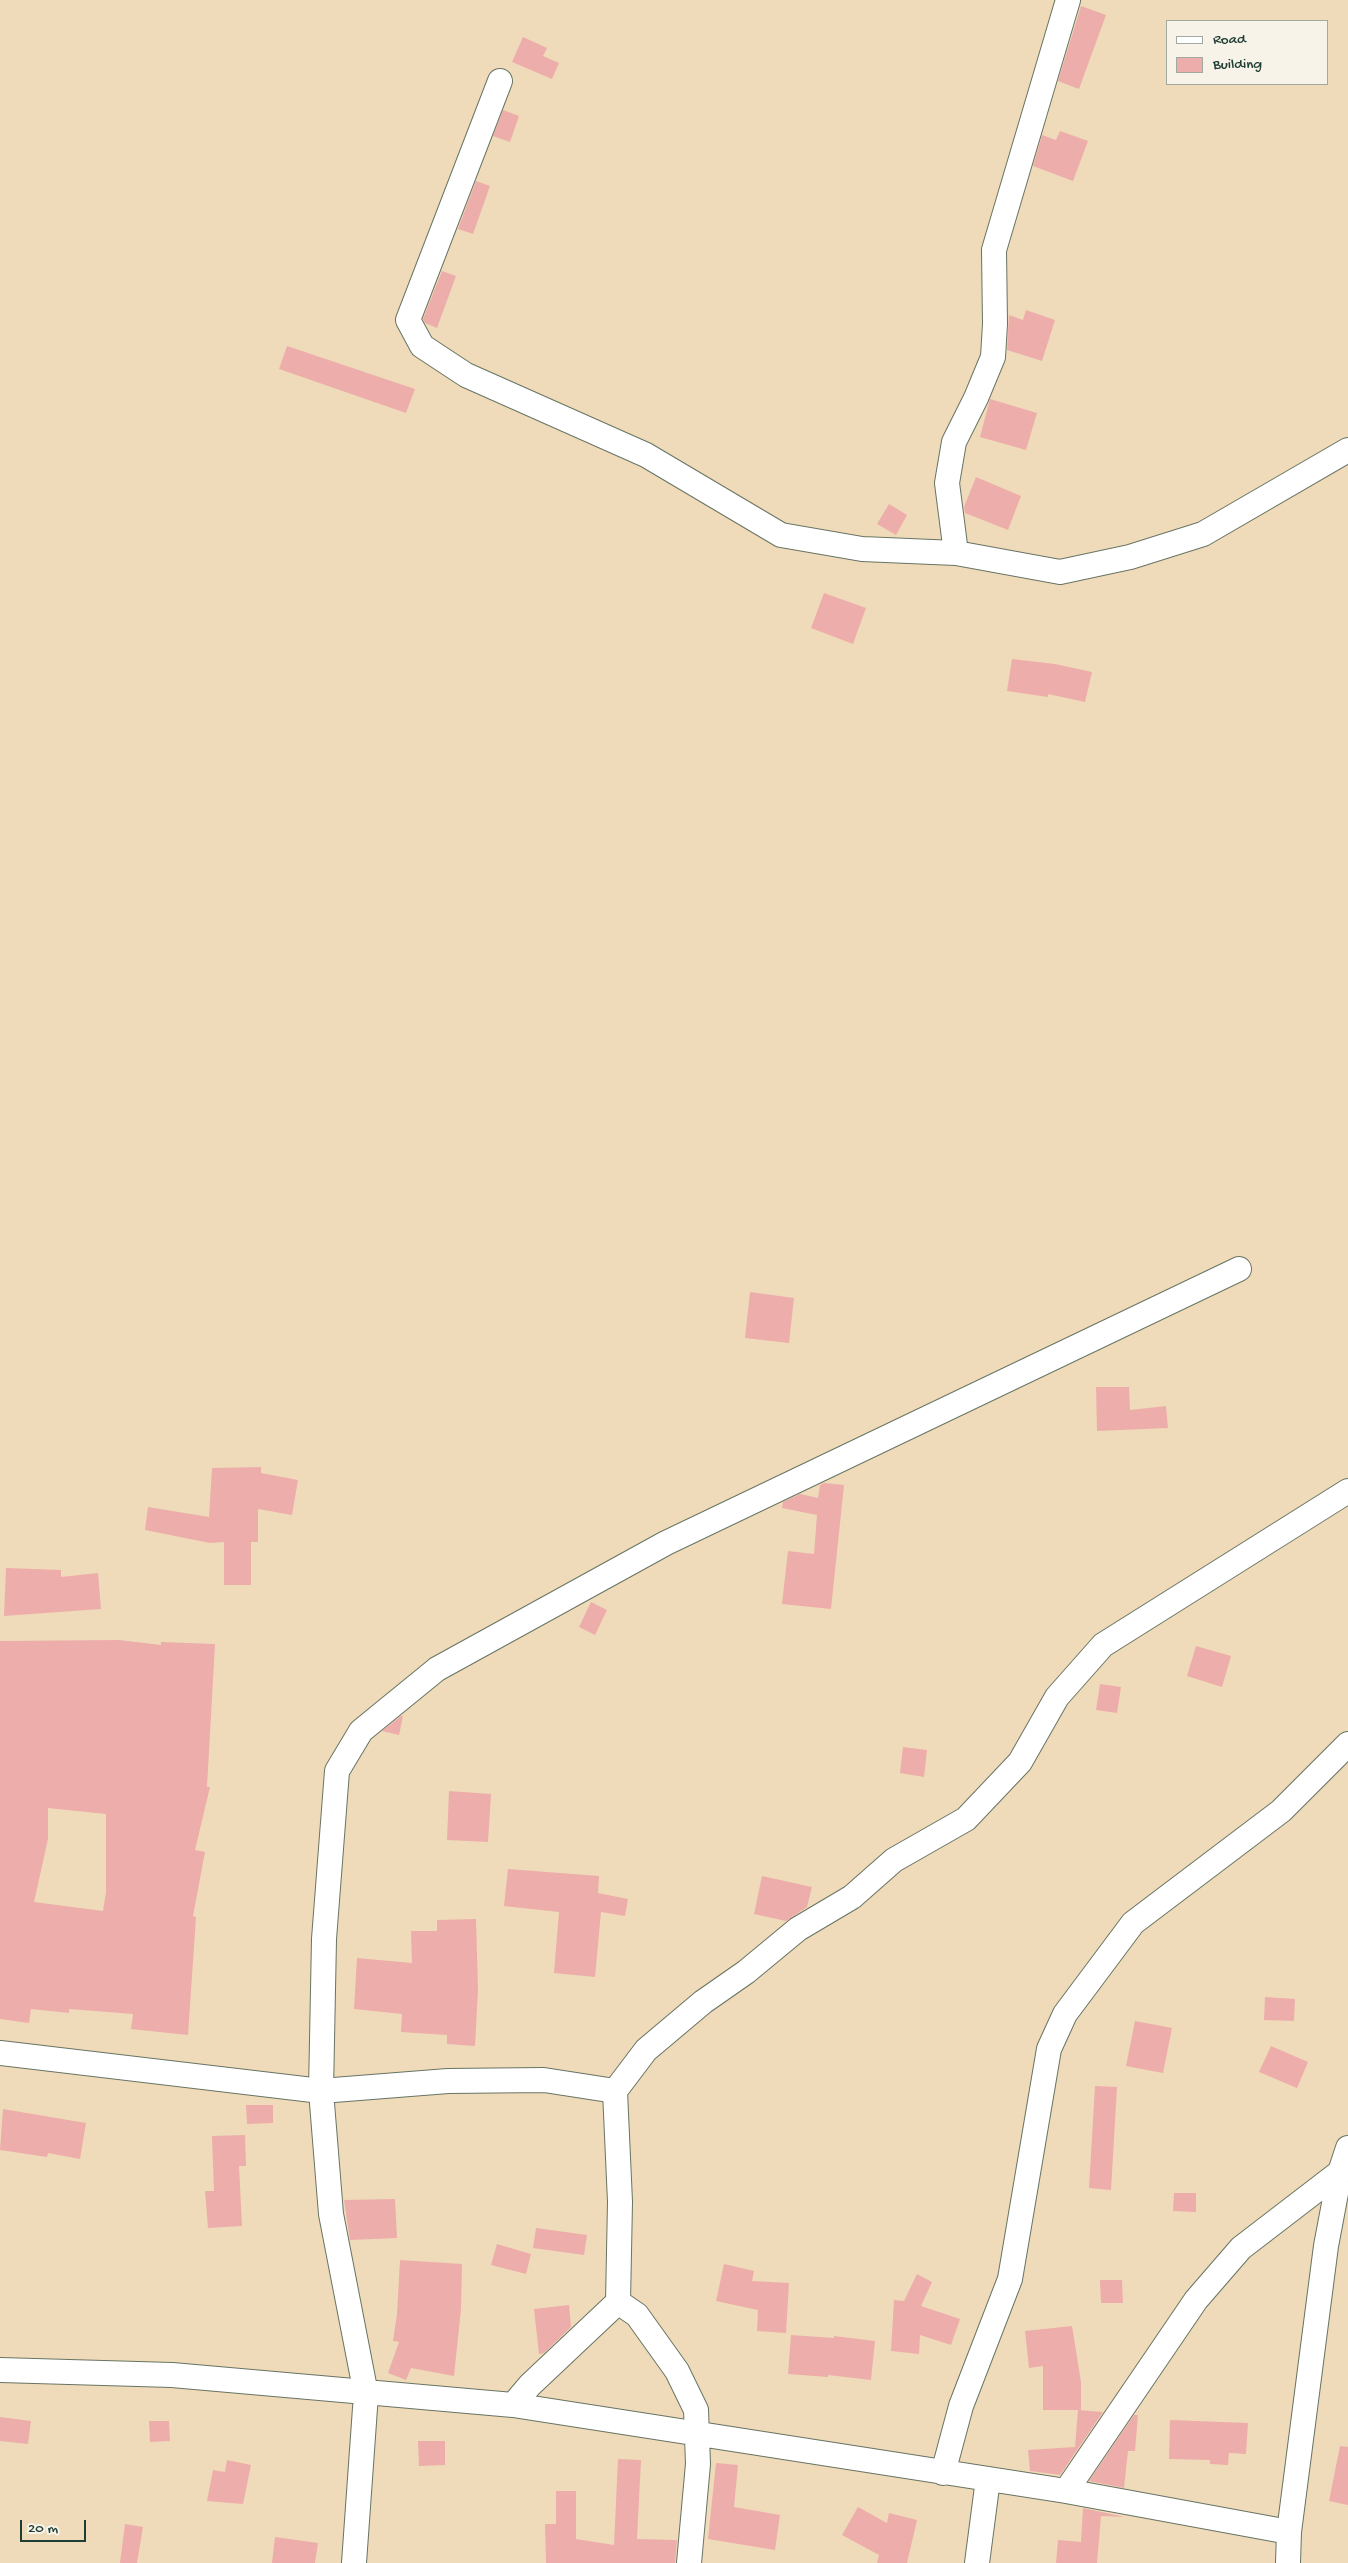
<!DOCTYPE html>
<style>
body{margin:0}
#map{position:relative;width:1348px;height:2563px;overflow:hidden;background:#efdbb9;font-family:"Gochi Hand",sans-serif}
canvas{display:block}
.legend{position:absolute;left:1166px;top:20px;width:162px;height:65px;box-sizing:border-box;background:#f7f3e8;border:1px solid #a1aaa0;margin:0;padding:6px 9px;list-style:none;font-size:15px;color:#1f3d34}
.legend li{display:flex;align-items:center;gap:10px;height:25px}
.legend b{width:25px;border:1px solid #a1aaa0}
.scale{position:absolute;left:20px;top:2520px;width:66px;height:22px;box-sizing:border-box;border:2px solid #1f3d34;border-top:0;padding-left:6px;font-size:15px;line-height:18px;white-space:nowrap;color:#1f3d34;-webkit-text-stroke:4px #f7f3e8;paint-order:stroke}
</style>
<div id="map">
<canvas width="1348" height="2563"></canvas>
<ul class="legend">
<li><b style="height:6px;background:#fff"></b>Road</li>
<li><b style="height:14px;background:#edadab"></b>Building</li>
</ul>
<div class="scale">20 m</div>
</div>
<script>
const ctx = document.querySelector('canvas').getContext('2d');
ctx.lineJoin = 'round';
function fillPath(path, color) { ctx.fillStyle = color; ctx.fill(path, 'evenodd'); }
const toPath = rows => new Path2D(rows.map(r => 'M' + r).join(''));
function trace(path, color, width, dash) { ctx.strokeStyle = color; ctx.lineWidth = width; ctx.lineCap = dash ? 'butt' : 'round'; ctx.setLineDash(dash || []); ctx.stroke(path); }
fillPath(toPath([
 [1081,6,1106,15,1079,89,1058,81],
 [523,37,547,48,543,56,559,63,552,79,512,62],
 [503,110,519,116,510,142,493,136],
 [1060,131,1088,141,1073,181,1033,166,1042,135,1056,140],
 [476,181,490,186,473,234,458,229],
 [442,271,456,276,437,328,425,323,423,319],
 [1026,310,1055,320,1042,361,1007,350,1009,315,1023,320],
 [287,346,415,389,406,413,279,369],
 [990,399,1037,413,1026,450,980,437],
 [976,477,1021,496,1008,530,965,513,964,507],
 [889,504,907,515,896,535,877,524],
 [824,593,866,608,853,644,811,628],
 [1012,659,1055,664,1092,672,1085,702,1048,694,1048,697,1007,691],
 [750,1292,794,1298,789,1343,745,1338],
 [1096,1387,1129,1387,1130,1410,1166,1406,1168,1428,1097,1431],
 [261,1467,261,1473,298,1480,292,1515,258,1509,258,1542,251,1542,251,1585,224,1585,224,1542,210,1543,145,1530,148,1507,209,1517,212,1468],
 [824,1483,844,1485,831,1609,782,1604,788,1551,814,1554,817,1515,782,1508,783,1502,800,1494,818,1498,820,1485],
 [6,1568,61,1570,61,1577,98,1573,101,1609,4,1616],
 [591,1602,607,1610,595,1635,579,1627],
 [119,1640,161,1645,161,1642,215,1644,207,1787,210,1787,195,1850,205,1852,193,1916,196,1917,188,2035,131,2029,133,2014,69,2009,69,2013,31,2009,29,2023,0,2019,0,1641],
 [48,1808,106,1814,106,1892,103,1911,34,1902,48,1839],
 [1196,1646,1231,1656,1222,1687,1187,1676],
 [1100,1684,1121,1687,1117,1713,1096,1710],
 [401,1716,403,1716,399,1735,382,1731],
 [903,1747,927,1750,924,1777,900,1773],
 [449,1791,491,1794,488,1842,447,1840],
 [508,1869,599,1876,598,1893,628,1899,625,1916,601,1912,595,1977,554,1973,559,1912,504,1906],
 [762,1876,812,1887,807,1907,786,1921,754,1914],
 [476,1919,478,1990,475,2046,447,2044,447,2035,401,2032,402,2014,354,2009,357,1958,412,1963,411,1931,437,1931,437,1920],
 [1265,1997,1295,1999,1294,2021,1264,2020],
 [1135,2021,1172,2028,1163,2073,1126,2066],
 [1271,2046,1308,2062,1297,2088,1259,2072],
 [1095,2086,1117,2087,1111,2190,1089,2188],
 [246,2105,273,2105,273,2123,247,2124],
 [3,2109,86,2123,80,2159,48,2153,47,2157,0,2150],
 [245,2135,246,2166,239,2166,242,2226,208,2228,205,2191,214,2191,212,2136],
 [1174,2193,1196,2193,1196,2212,1173,2211],
 [395,2199,397,2238,350,2240,344,2200],
 [536,2228,587,2235,584,2255,533,2248],
 [497,2244,531,2254,526,2274,491,2265],
 [400,2260,462,2264,461,2309,454,2376,411,2368,406,2380,388,2373,399,2342,393,2341,397,2314],
 [724,2264,754,2271,752,2281,789,2283,786,2333,757,2331,758,2310,716,2301],
 [917,2274,932,2282,921,2306,960,2319,951,2345,920,2335,919,2354,891,2351,894,2300,904,2301],
 [1100,2280,1122,2280,1123,2303,1101,2303],
 [569,2305,571,2327,544,2353,539,2354,534,2309],
 [1072,2326,1081,2382,1081,2410,1043,2410,1043,2366,1029,2368,1025,2331],
 [791,2335,834,2338,834,2336,875,2341,871,2380,828,2375,828,2377,788,2374],
 [1078,2410,1103,2412,1060,2475,1030,2471,1028,2450,1075,2447],
 [1134,2415,1138,2415,1135,2451,1128,2451,1124,2488,1089,2481],
 [0,2417,31,2421,28,2444,0,2441],
 [1170,2420,1248,2423,1246,2454,1229,2453,1228,2465,1210,2464,1210,2460,1169,2459],
 [149,2421,169,2421,170,2441,150,2442],
 [418,2441,445,2441,445,2465,419,2466],
 [1340,2446,1348,2447,1348,2505,1329,2501],
 [618,2459,641,2460,637,2539,677,2540,675,2563,546,2563,545,2524,556,2524,556,2491,576,2491,576,2539,614,2545],
 [227,2460,251,2465,243,2504,207,2501,213,2470,225,2472],
 [716,2463,738,2465,734,2507,780,2515,775,2550,708,2539],
 [858,2507,887,2523,889,2513,917,2520,907,2563,877,2563,879,2555,842,2535],
 [1083,2508,1125,2517,1101,2516,1097,2563,1056,2563,1058,2540,1081,2542],
 [125,2524,143,2527,137,2563,120,2563],
 [275,2537,318,2543,315,2563,272,2563]
]), '#edadab');
const minor = toPath([
 [500,81,408,320,422,346,466,375,646,455,781,535,862,549,956,553,1060,572,1130,557,1203,534,1348,450],
 [956,553,947,483,954,442,976,398,993,357,995,324,994,250,1068,0],
 [0,2053,321,2091,448,2081,544,2080,615,2091],
 [618,2302,637,2315,677,2371,696,2410,698,2464,689,2563],
 [0,2370,172,2375,513,2405,1066,2491,1289,2532],
 [513,2405,530,2385,618,2302,620,2202,615,2091,646,2050,703,2002,746,1972,798,1929,852,1897,894,1860,966,1819,1020,1762,1057,1697,1103,1645,1348,1491],
 [943,2473,961,2406,1010,2279,1049,2049,1065,2014,1133,1923,1281,1811,1348,1744],
 [1066,2491,1196,2300,1241,2248,1340,2172],
 [354,2563,366,2394,331,2214,321,2091,324,1939,337,1771,361,1731,437,1669,666,1543,1239,1269],
 [977,2563,988,2479],
 [1288,2563,1289,2532,1326,2246,1340,2172,1348,2148]
]);
trace(minor, '#687463', 26);
trace(minor, '#fff', 24);
</script>
